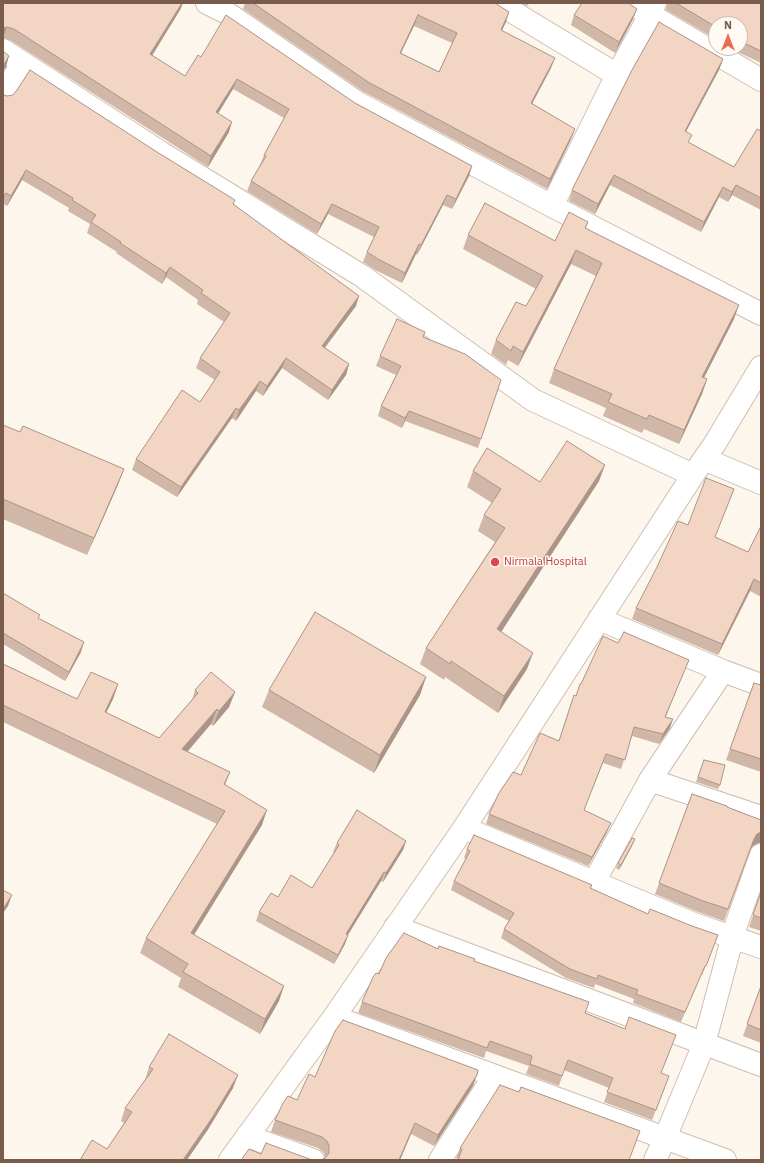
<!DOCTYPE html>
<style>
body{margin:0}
#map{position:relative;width:764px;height:1163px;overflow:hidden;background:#fdf6ec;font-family:"IBM Plex Sans",sans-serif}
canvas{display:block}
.frame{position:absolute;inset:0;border:4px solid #7a5c4d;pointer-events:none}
.north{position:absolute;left:708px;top:16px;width:40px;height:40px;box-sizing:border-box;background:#fffaf3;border:1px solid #cabbb1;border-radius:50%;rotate:0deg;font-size:11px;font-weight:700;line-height:16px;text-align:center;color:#7a5c4d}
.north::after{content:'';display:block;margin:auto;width:14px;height:18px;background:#e76f51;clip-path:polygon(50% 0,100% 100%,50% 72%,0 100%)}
</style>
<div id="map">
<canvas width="764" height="1163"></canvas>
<div class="frame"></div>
<div class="north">N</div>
</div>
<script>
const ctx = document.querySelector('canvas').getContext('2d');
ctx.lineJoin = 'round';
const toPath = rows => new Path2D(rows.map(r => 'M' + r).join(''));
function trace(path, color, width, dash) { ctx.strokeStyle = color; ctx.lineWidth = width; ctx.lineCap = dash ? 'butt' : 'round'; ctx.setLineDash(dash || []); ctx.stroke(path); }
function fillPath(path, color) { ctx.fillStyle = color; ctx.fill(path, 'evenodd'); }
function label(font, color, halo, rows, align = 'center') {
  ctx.font = font + ' "IBM Plex Sans",sans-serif'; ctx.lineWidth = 3; ctx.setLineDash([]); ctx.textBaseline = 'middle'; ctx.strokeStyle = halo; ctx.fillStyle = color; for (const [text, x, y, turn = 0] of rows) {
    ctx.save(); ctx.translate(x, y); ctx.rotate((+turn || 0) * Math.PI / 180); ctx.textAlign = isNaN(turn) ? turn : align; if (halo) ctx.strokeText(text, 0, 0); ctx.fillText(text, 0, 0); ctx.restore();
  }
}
const street = toPath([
 [207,3,227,13,358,103,552,206,761,314],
 [498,3,617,75],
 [630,3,761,80],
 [3,50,160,152,362,276,533,400,693,475],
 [3,94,23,63],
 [552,206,617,75,650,15,655,3],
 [704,459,761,483],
 [599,619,723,671,650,780],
 [723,671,761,685],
 [464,828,694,924,761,947],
 [594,882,650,780,761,817],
 [395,927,761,1065],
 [334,1017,725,1160],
 [247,1136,313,1160],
 [230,1160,334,1017,464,828,693,475,714,445,761,367],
 [440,1160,494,1076],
 [655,1160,665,1138,704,1044,735,928,761,855]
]);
trace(street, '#d1beb0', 24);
trace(street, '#fff', 22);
fillPath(toPath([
 [3,3,183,3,180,10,152,56,185,76,201,57,355,103,472,166,469,176,452,209,443,205,417,255,416,254,402,283,375,270,363,262,367,252,374,237,328,214,317,234,247,191,251,181,260,165,264,155,284,118,233,89,218,114,229,132,208,167,10,40,3,38],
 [245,3,495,3,506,22,502,30,551,68,532,104,575,129,571,139,547,189,364,92,243,9],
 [414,26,452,43,439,72,401,53],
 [522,3,529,3,527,6],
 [667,3,761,3,761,63,738,52,731,48,740,48,740,24,716,24,716,39,666,10],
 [574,15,633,19,615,53,571,25],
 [723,59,719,70,686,131,689,143,734,167,761,131,761,210,732,195,728,202,719,197,701,232,610,185,595,214,569,201,572,190],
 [3,95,234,204,356,306,325,348,349,364,346,375,328,400,282,368,263,396,256,391,236,421,232,418,177,497,132,470,136,459,200,402,215,380,196,368,200,358,224,322,197,304,198,300,166,277,162,284,116,253,117,252,87,233,90,224,68,211,69,208,22,180,7,206,3,204],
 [588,222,586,228,734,319,704,378,707,379,702,394,679,444,644,429,642,433,603,416,606,408,549,383,554,369,596,276,571,264,518,366,508,360,506,365,491,354,496,340,526,306,536,289,463,249,468,235,555,241],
 [423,337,481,439,478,448,405,421,402,428,378,416,381,406,396,375,376,366,380,356],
 [3,425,20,432,124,469,117,487,87,555,3,519],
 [473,471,540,482,599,481,501,632,527,669,498,713,445,677,444,680,420,664,426,648,495,542,478,531,484,515,492,503,467,487],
 [734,489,715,537,748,552,761,526,761,597,750,591,718,655,632,619,636,608,688,525],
 [3,593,38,619,81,652,65,681,3,644],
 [618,643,685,669,665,717,670,728,659,744,632,736,621,769,603,763,584,810,607,832,588,866,486,824,489,814,559,740,574,695,576,696,581,684],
 [3,664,77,699,118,684,113,699,106,713,159,738,192,700,195,690,235,692,229,707,213,726,211,724,187,751,225,785,262,825,194,934,279,1001,260,1034,178,987,181,978,140,953,146,938,217,824,3,722],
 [426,677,420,695,374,773,262,707,269,690],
 [754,683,761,685,761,772,726,760],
 [704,760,720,785,718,789,696,782],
 [692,794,761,820,761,843,758,843,753,846,749,850,724,921,698,912,655,894],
 [406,841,403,850,383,882,381,881,348,934,348,935,345,944,334,964,256,921,259,912,278,897,312,888,334,853,333,852,337,843],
 [633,844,619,870,616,868,618,863],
 [467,849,592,885,591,889,648,914,692,926,718,935,702,975,701,975,681,1022,633,1003,634,999,595,984,594,988,566,978,501,938,504,929,509,921,451,890,454,881,466,859,464,858],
 [761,892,761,931,749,927],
 [438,949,474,961,585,1013,661,1073,665,1087,652,1120,604,1102,609,1088,564,1070,559,1086,526,1074,529,1066,486,1051,484,1058,358,1013,362,1002,379,974],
 [761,986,761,1043,743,1036],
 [149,1067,233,1088,207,1131,107,1149,124,1123,121,1121,125,1108,145,1080],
 [315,1077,473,1086,434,1146,411,1134,400,1160,321,1160,325,1157,323,1152,318,1148,271,1132,275,1120,297,1100],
 [519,1092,640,1131,458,1159,456,1158,460,1148]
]), '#d1b7a8');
fillPath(toPath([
 [182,3,183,3,180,10,146,65,150,54],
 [637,9,633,19,615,53,619,42],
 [509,12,506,22,497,40,501,30],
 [418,15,414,26,396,63,400,53],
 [7,27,3,38,3,28],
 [9,56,6,67,3,71,3,66],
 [555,58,551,68,527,113,531,103],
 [723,59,719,70,681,141,685,131],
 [237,79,233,89,212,123,216,112],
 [232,122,229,132,208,167,211,156],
 [575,129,571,139,547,189,550,179],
 [472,166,469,176,452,209,456,199],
 [26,170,22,180,7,206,11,196],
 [614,175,610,185,595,214,598,204],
 [736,185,732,195,728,202,732,192],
 [723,187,719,197,701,232,704,222],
 [447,195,443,205,417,255,421,245],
 [332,204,328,214,317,234,321,224],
 [419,244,416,254,402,283,405,273],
 [576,250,571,264,518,366,523,352],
 [170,267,166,277,162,284,166,273],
 [359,296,356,306,318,356,322,346],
 [739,305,734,319,697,391,702,377],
 [286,358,282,368,263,396,267,386],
 [349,364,346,375,328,400,332,390],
 [707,379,702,394,679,444,684,430],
 [260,381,256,391,236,421,239,410],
 [236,408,232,418,177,497,181,487],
 [409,411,405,421,402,428,405,418],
 [605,465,599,481,492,646,497,629],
 [124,469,117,487,87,555,94,538],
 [754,579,750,591,718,655,722,644],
 [84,642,81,652,65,681,69,672],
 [533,653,527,669,498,713,504,696],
 [689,660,685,669,662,726,665,717],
 [426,677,420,695,374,773,380,755],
 [118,684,113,699,99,727,105,712],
 [235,692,229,707,213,726,219,711],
 [217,709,211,724,177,764,182,749],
 [673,719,670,728,659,744,663,734],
 [230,772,224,787,224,784],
 [267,810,262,825,186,948,191,933],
 [611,823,607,832,588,866,592,857],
 [761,832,761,843,758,843,753,846,749,850,724,921,754,839,757,834],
 [635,839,633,844,619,870,621,865],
 [406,841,403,850,383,882,386,873],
 [384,872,381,881,343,943,346,934],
 [12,895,8,906,3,913,3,909],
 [348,935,345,944,334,964,338,955],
 [284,986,279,1001,260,1034,265,1019],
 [238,1075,233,1088,207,1131,187,1160,183,1160],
 [477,1075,473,1086,434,1146,438,1135],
 [415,1123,411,1134,400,1160,399,1160]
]), '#aa9588');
const building = toPath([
 [3,3,182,3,150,54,185,76,198,55,201,57,226,15,355,103,472,166,456,199,447,195,421,245,419,244,405,273,378,259,367,252,379,227,332,204,321,224,251,181,266,156,264,155,289,109,237,79,216,112,232,122,211,156,14,29,7,27,3,28,3,3],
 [253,3,495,3,509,12,501,30,555,58,531,103,575,129,550,179,368,82,253,3],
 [418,15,457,33,439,72,400,53,418,15],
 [582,3,628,3,637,9,619,42,574,15,582,3],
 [676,3,761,3,761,51,740,41,740,24,716,24,716,27,676,3],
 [659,22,723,59,685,131,692,135,688,142,734,167,757,129,761,131,761,198,736,185,732,192,723,187,704,222,614,175,598,204,572,190,632,70,659,22],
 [3,51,9,56,3,66,3,51],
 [30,70,157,152,235,200,233,204,359,296,322,346,349,364,332,390,286,358,267,386,260,381,239,410,236,408,181,487,136,459,182,390,200,402,220,372,200,358,230,313,201,293,203,290,170,267,166,273,120,243,121,242,91,222,96,215,72,200,73,198,26,170,11,196,6,193,3,197,3,95,7,96,13,95,17,90,30,70],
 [485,203,555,241,569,212,588,222,585,228,739,305,702,377,707,379,684,430,649,415,647,419,608,402,612,394,554,369,602,263,576,250,523,352,513,346,511,351,496,340,516,302,526,306,543,276,468,235,485,203],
 [397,319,425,332,423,337,465,354,501,380,481,439,409,411,405,418,381,406,401,366,380,356,397,319],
 [3,425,20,432,23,426,124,469,94,538,3,499,3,425],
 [567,441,605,465,497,629,533,653,504,696,451,661,450,664,426,648,505,528,484,515,501,489,473,471,487,448,540,482,567,441],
 [706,478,734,489,715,537,748,552,761,526,761,583,754,579,722,644,636,608,657,567,678,521,688,525,706,478],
 [3,593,40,615,38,618,84,642,69,672,3,633,3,593],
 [315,612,426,677,380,755,269,690,315,612],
 [624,632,689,660,665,717,673,719,663,734,634,727,625,760,606,754,584,810,611,823,592,857,489,814,499,793,513,772,521,775,540,733,559,741,574,695,576,696,580,684,581,684,603,636,618,643,624,632],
 [3,664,77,699,91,672,118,684,105,712,159,738,198,693,195,690,211,672,235,692,219,711,217,709,182,749,230,772,224,784,267,810,191,933,284,986,265,1019,183,972,188,964,146,938,225,811,3,705,3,664],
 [754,683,761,685,761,759,730,749,754,683],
 [704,760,725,765,720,785,698,777,704,760],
 [692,794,727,806,727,807,761,820,761,832,757,834,754,839,728,909,703,901,659,883,692,794],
 [357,810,406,841,386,873,384,872,346,934,348,935,338,955,259,912,271,893,278,897,291,875,312,888,339,845,337,843,357,810],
 [474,835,592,885,590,888,648,914,650,909,692,926,718,935,706,966,705,966,685,1012,636,994,638,990,598,975,597,979,570,969,504,929,514,913,454,881,470,851,467,849,474,835],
 [632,838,635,839,621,865,618,863,632,838],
 [3,890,12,895,3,909,3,890],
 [761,892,761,918,753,915,761,892],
 [404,933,438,949,439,946,475,959,474,961,589,1002,585,1013,625,1029,629,1017,676,1035,661,1073,669,1076,656,1110,607,1092,613,1078,568,1060,562,1076,530,1064,532,1056,490,1041,487,1048,362,1002,373,977,376,973,379,974,386,958,404,933],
 [761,986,761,1030,747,1024,761,986],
 [343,1020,478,1070,477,1075,438,1135,415,1123,399,1160,321,1160,325,1158,329,1153,329,1146,327,1141,322,1137,275,1120,283,1103,288,1096,297,1100,309,1074,315,1077,335,1031,343,1020],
 [169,1034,238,1075,212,1118,183,1160,80,1160,92,1140,107,1149,132,1112,125,1108,153,1069,149,1067,169,1034],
 [500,1085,519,1092,521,1087,640,1131,629,1160,458,1160,462,1149,460,1148,500,1085],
 [266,1143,312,1160,242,1160,243,1157,249,1149,261,1154,266,1143]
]);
fillPath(building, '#f3d5c3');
trace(building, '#aa9588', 1);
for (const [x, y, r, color] of [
 [495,562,5,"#e0444e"]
]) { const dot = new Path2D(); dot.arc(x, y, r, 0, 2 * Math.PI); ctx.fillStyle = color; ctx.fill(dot); trace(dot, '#fffaf3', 1.5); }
label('11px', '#be3a42', '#fffaf3', [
 ["Nirmala Hospital",504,562]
], 'left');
</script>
